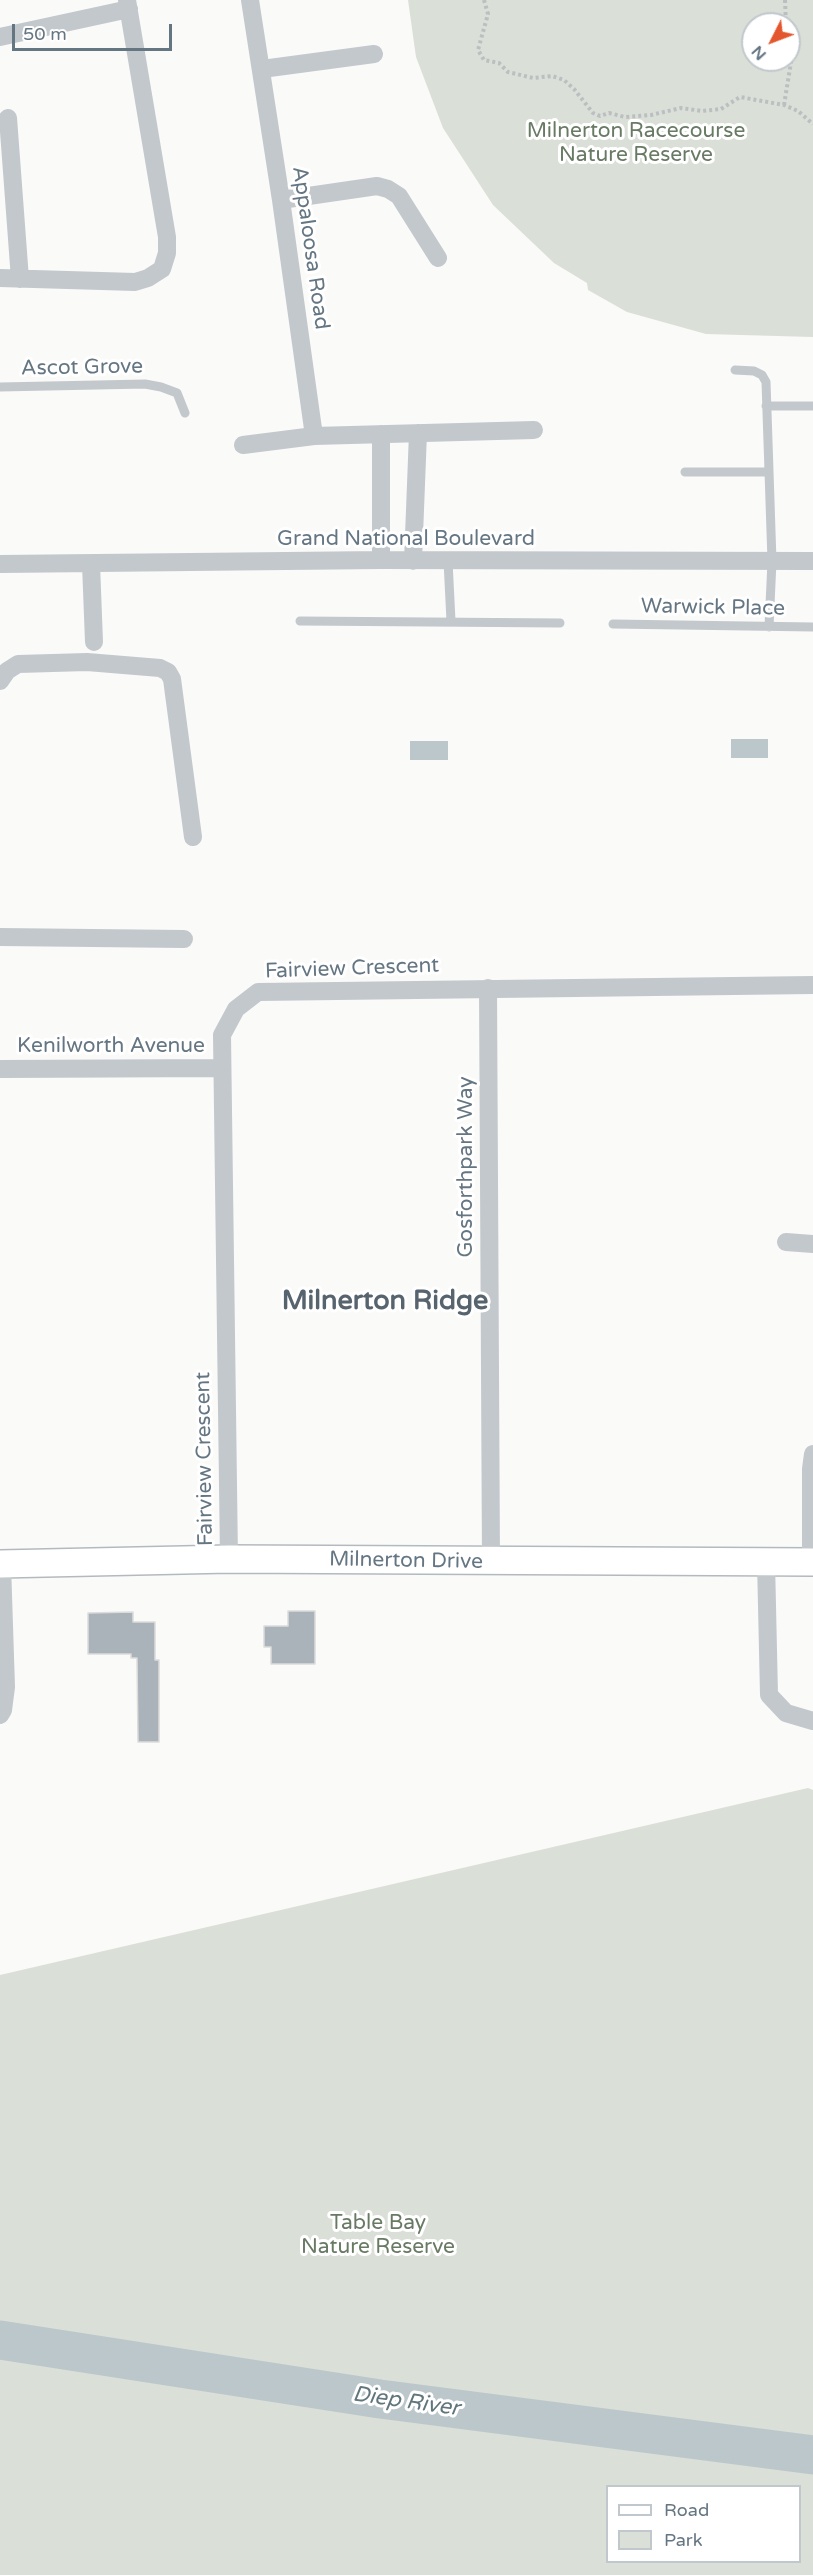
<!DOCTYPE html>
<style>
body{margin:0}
#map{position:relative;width:813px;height:2575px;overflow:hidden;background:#fafaf8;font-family:"Varela Round",sans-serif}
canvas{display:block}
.legend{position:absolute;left:606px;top:2485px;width:195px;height:78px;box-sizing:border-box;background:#fff;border:2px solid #c1c8cd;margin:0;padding:8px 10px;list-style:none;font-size:18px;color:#657683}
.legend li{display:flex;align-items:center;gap:12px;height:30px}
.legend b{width:30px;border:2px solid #c1c8cd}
.north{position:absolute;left:741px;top:12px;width:60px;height:60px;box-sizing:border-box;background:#fff;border:2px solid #c1c8cd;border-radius:50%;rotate:228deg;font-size:16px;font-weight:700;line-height:24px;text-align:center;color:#657683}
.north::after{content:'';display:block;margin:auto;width:21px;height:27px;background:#e4572e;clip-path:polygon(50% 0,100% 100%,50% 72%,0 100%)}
.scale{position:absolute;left:12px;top:24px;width:160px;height:27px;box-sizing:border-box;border:3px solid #657683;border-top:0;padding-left:8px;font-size:18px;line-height:21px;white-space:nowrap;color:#657683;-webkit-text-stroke:4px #fff;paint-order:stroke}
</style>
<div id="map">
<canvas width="813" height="2575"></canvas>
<ul class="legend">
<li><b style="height:8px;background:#fff"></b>Road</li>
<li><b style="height:16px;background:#dadfd7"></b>Park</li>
</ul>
<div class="north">N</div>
<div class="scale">50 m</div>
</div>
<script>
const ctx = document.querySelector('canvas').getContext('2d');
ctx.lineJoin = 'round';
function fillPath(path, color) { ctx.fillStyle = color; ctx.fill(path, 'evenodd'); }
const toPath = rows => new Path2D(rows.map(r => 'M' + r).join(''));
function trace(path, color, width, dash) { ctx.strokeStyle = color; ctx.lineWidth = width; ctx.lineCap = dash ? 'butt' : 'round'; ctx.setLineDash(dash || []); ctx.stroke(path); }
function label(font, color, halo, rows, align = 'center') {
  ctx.font = font + ' "Varela Round",sans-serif'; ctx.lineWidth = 6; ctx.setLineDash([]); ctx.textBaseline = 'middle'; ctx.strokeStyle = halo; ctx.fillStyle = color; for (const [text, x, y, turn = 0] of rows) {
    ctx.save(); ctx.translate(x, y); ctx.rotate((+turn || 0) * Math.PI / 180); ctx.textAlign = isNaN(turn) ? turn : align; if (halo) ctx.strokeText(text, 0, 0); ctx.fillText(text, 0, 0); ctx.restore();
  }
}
fillPath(toPath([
 [408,0,813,0,813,337,706,334,627,312,588,290,587,283,554,263,493,205,443,128,416,57],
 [753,24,789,24,789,60,753,60],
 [808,1788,813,1790,813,2575,0,2575,0,1975],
 [608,2486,800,2486,800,2562,608,2562]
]), '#dadfd7');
fillPath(toPath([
 [731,739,768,739,768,758,731,758],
 [410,741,448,741,448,760,410,760]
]), '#bbc7cb');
trace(toPath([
 [0,2340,380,2399,813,2455]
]), '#bbc7cb', 39);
const building = toPath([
 [288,1611,315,1611,315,1664,271,1664,271,1647,264,1647,264,1626,288,1626,288,1611],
 [133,1612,133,1622,155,1622,155,1660,159,1660,159,1742,138,1742,137,1658,131,1658,131,1654,88,1654,88,1613,133,1612]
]);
fillPath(building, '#aab3b9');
trace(building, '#dcdcda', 1.5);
const secondary = toPath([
 [0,1564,229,1559,813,1562]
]);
trace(secondary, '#b3babf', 30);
trace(toPath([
 [484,0,488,14,478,50,484,60,499,63,508,72,533,78,552,76,564,80,574,89,593,113,600,116,609,113,625,117,651,115,681,108,702,111,721,109,740,97,784,105,798,111,813,124],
 [785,0,786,24],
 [784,105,793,50,789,35]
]), '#bbbfc2', 4, [3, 3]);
trace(toPath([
 [735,370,754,371,762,375,766,382,772,561,769,627],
 [0,387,145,384,161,387,177,393,185,413],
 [766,406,813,406],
 [685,472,767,472],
 [448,561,451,621],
 [300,621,560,623],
 [613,624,813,627]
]), '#c3c8cc', 9);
trace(toPath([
 [250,0,281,200,314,436,534,430],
 [0,37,129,9],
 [262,69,374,54],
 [8,118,20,279],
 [281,200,377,186,388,189,399,196,438,258],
 [0,278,135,282,148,278,162,269,167,253,167,237,127,0],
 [381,434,381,560],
 [243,445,314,436],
 [413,561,418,433],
 [0,564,381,560,813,561],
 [91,564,94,642],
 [0,681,7,671,18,664,87,662,160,668,168,672,172,679,193,837],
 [0,937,184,939],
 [488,988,491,1562],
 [0,1069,222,1068],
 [786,1242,813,1244],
 [229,1559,222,1035,236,1009,258,992,813,985],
 [766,1561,769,1695,786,1713,813,1721],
 [811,1562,811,1469,813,1454],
 [0,1715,3,1710,6,1687,2,1564]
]), '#c3c8cc', 18);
trace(secondary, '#fff', 27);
label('21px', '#687a64', '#fff', [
 ["Milnerton Racecourse",636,131],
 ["Nature Reserve",636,155],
 ["Table Bay",378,2223],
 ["Nature Reserve",378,2247]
]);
label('21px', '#657683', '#fff', [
 ["Appaloosa Road",310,248,82],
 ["Ascot Grove",82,368,-1],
 ["Grand National Boulevard",406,539],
 ["Warwick Place",713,608,1],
 ["Fairview Crescent",352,969,-2],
 ["Kenilworth Avenue",111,1046],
 ["Gosforthpark Way",466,1167,-90],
 ["Fairview Crescent",205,1459,-91],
 ["Milnerton Drive",406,1561,1]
]);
label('italic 22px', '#60757c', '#fff', [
 ["Diep River",406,2402,8]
]);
label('bold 27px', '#57646e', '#fff', [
 ["Milnerton Ridge",385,1302]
]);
</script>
